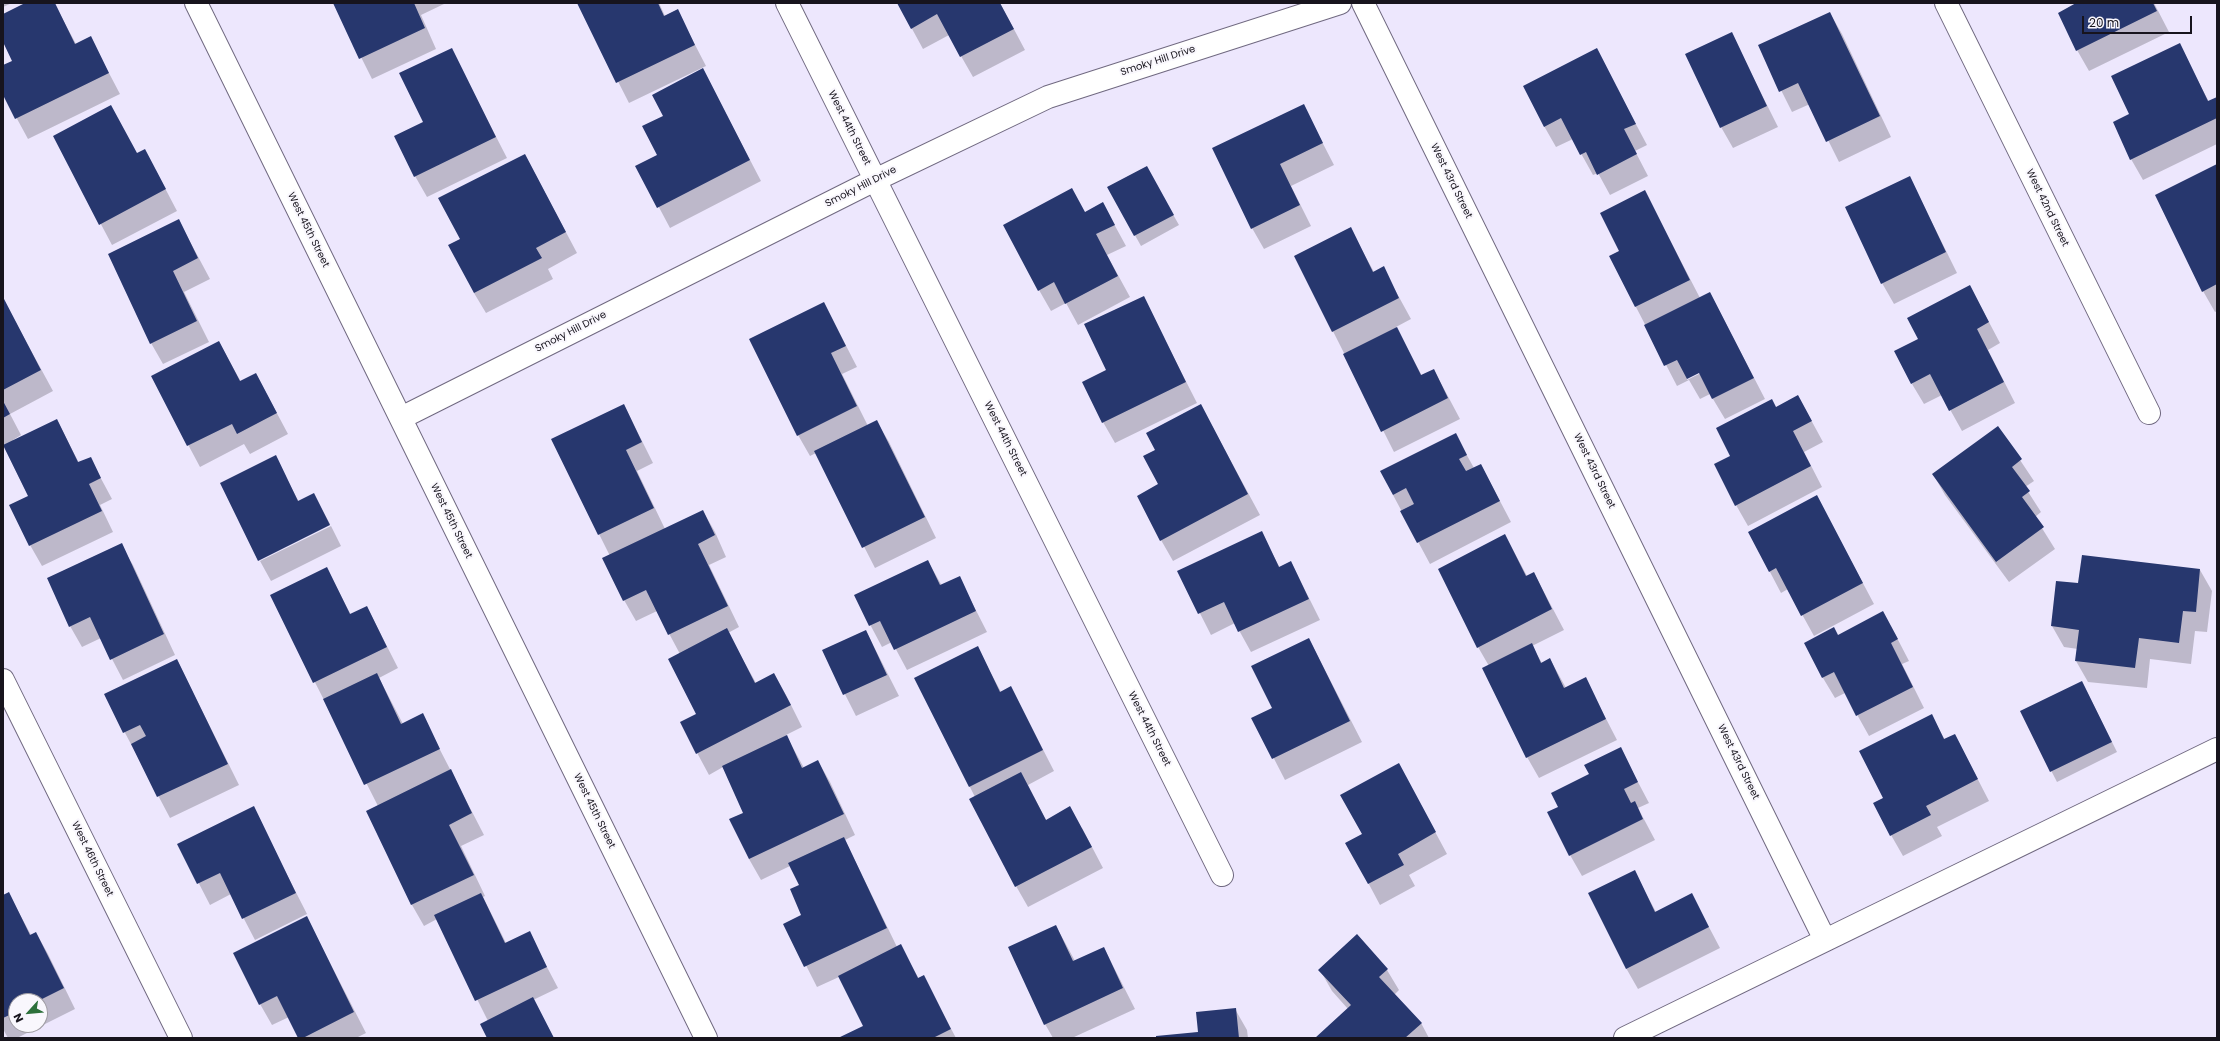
<!DOCTYPE html>
<style>
body{margin:0}
#map{position:relative;width:2220px;height:1041px;overflow:hidden;background:#ede7fd;font-family:Poppins,sans-serif}
canvas{display:block}
.frame{position:absolute;inset:0;border:4px solid #17141d;pointer-events:none}
.north{position:absolute;left:8px;top:993px;width:40px;height:40px;box-sizing:border-box;background:#f9f7fd;border:1px solid #9f9ca3;border-radius:50%;rotate:243deg;font-size:11px;font-weight:700;line-height:16px;text-align:center;color:#17141d}
.north::after{content:'';display:block;margin:auto;width:14px;height:18px;background:#2d703b;clip-path:polygon(50% 0,100% 100%,50% 72%,0 100%)}
.scale{position:absolute;left:2082px;top:16px;width:110px;height:18px;box-sizing:border-box;border:2px solid #17141d;border-top:0;padding-left:5px;font-size:12px;line-height:14px;white-space:nowrap;color:#17141d;-webkit-text-stroke:3px #f9f7fd;paint-order:stroke}
</style>
<div id="map">
<canvas width="2220" height="1041"></canvas>
<div class="frame"></div>
<div class="north">N</div>
<div class="scale">20 m</div>
</div>
<script>
const ctx = document.querySelector('canvas').getContext('2d');
ctx.lineJoin = 'round';
function fillPath(path, color) { ctx.fillStyle = color; ctx.fill(path, 'evenodd'); }
const toPath = rows => new Path2D(rows.map(r => 'M' + r).join(''));
function trace(path, color, width, dash) { ctx.strokeStyle = color; ctx.lineWidth = width; ctx.lineCap = dash ? 'butt' : 'round'; ctx.setLineDash(dash || []); ctx.stroke(path); }
function label(font, color, halo, rows, align = 'center') {
  ctx.font = font + ' Poppins,sans-serif'; ctx.lineWidth = 4; ctx.setLineDash([]); ctx.textBaseline = 'middle'; ctx.strokeStyle = halo; ctx.fillStyle = color; for (const [text, x, y, turn = 0] of rows) {
    ctx.save(); ctx.translate(x, y); ctx.rotate((+turn || 0) * Math.PI / 180); ctx.textAlign = isNaN(turn) ? turn : align; if (halo) ctx.strokeText(text, 0, 0); ctx.fillText(text, 0, 0); ctx.restore();
  }
}
fillPath(toPath([
 [3,3,12,3,3,7],
 [27,3,54,3,76,44,90,37,120,94,28,139,3,93,3,66,13,61,3,40,3,15],
 [334,3,444,3,444,4,421,15,436,49,372,79],
 [578,3,659,3,665,16,677,10,706,66,629,103],
 [898,3,1000,3,1025,50,973,77,949,35,923,49],
 [2077,3,2154,3,2169,32,2089,71,2077,50],
 [1830,13,1842,34,1891,137,1839,162,1810,104,1792,112,1759,46],
 [1731,33,1778,127,1733,148,1721,127],
 [2179,44,2209,102,2217,98,2217,144,2143,180,2131,159,2130,114],
 [451,49,507,158,427,197,415,176,425,123],
 [1596,49,1647,145,1635,151,1648,176,1610,195,1598,173,1593,175,1573,139,1556,147,1544,126],
 [703,70,761,181,670,228,637,166,658,155,664,116],
 [1303,105,1334,165,1291,186,1311,226,1264,249,1252,228],
 [54,136,137,154,156,171,177,211,112,245],
 [525,155,577,253,548,269,553,279,486,313,474,293,461,239],
 [2217,165,2217,311,2215,312,2203,291],
 [1146,167,1179,225,1141,246,1108,187],
 [1910,178,1957,273,1894,304,1882,283],
 [1645,192,1700,298,1710,293,1765,399,1725,419,1710,394,1700,399,1689,380,1677,386,1610,257,1621,252],
 [1703,370,1703,372,1687,380,1687,377],
 [1085,213,1114,224,1126,246,1107,255,1130,297,1078,325,1066,303,1051,311,1039,290],
 [179,221,210,279,184,292,209,342,163,364,151,343],
 [1350,228,1374,272,1383,268,1411,319,1396,327,1422,376,1434,370,1460,419,1394,452,1295,256],
 [1143,297,1197,403,1115,443,1103,422,1108,371],
 [3,299,53,391,10,414,21,435,13,440,14,441,57,420,79,463,90,458,112,499,100,505,113,532,42,566,30,545,29,497,3,445],
 [824,303,857,367,842,374,868,426,877,422,889,442,936,538,875,568,816,453,810,456,798,435],
 [1981,307,2000,343,1988,350,2015,403,1962,431,1942,395,1924,404,1912,384],
 [219,342,241,382,256,374,288,434,250,454,244,444,200,467,152,377],
 [1798,396,1823,442,1804,452,1822,487,1748,526,1736,505,1732,456,1776,408],
 [624,405,653,463,637,471,665,529,703,511,715,532,726,557,709,565,739,627,728,633,756,683,774,674,786,695,802,727,786,735,804,768,818,761,830,782,855,835,845,840,897,947,900,945,919,979,923,976,956,1038,841,1038,864,1026,839,977,817,987,785,924,803,916,800,886,790,866,761,880,749,859,731,820,744,813,723,767,709,775,681,723,698,715,680,654,657,611,636,621,624,600,610,556,552,440],
 [1212,426,1260,515,1173,561,1161,540,1156,450],
 [1998,427,2034,481,2025,487,2041,512,2035,517,2055,549,2009,582,1945,495,1933,474],
 [1455,434,1474,468,1481,465,1511,522,1430,564,1393,495],
 [275,457,299,502,314,495,330,524,259,559],
 [1817,497,1874,604,1814,636,1788,589,1781,593,1749,532],
 [331,526,341,546,271,581,260,561],
 [1261,532,1280,568,1291,562,1320,620,1251,652,1235,623,1211,635,1179,572],
 [1505,535,1527,576,1534,573,1564,630,1532,646,1542,663,1550,659,1566,688,1585,678,1617,740,1539,778,1527,757,1489,666,1478,647],
 [121,545,133,565,175,655,123,680,101,638,82,647,70,626],
 [928,561,942,586,959,577,987,632,907,670,892,642,882,647,855,596],
 [327,569,351,615,367,607,398,668,379,678,403,724,422,715,484,835,461,846,485,896,483,897,506,943,529,933,558,988,533,1000,554,1038,488,1038,488,1021,437,919,424,926,412,905,367,811,378,806,271,596],
 [2200,570,2212,591,2207,632,2195,631,2191,664,2150,659,2147,688,2088,682,2076,661,2078,649,2064,647,2052,626,2057,582,2079,584],
 [866,631,899,696,856,716,823,651],
 [1895,634,1909,661,1902,664,1924,708,1869,736,1845,693,1835,698,1823,678,1838,636],
 [1309,639,1362,742,1285,780,1253,718,1273,709],
 [977,647,1001,692,1011,687,1054,771,1028,785,1046,820,1082,828,1103,868,1028,907,1016,886,975,797,915,678],
 [177,660,239,785,170,818,105,695],
 [2087,692,2117,752,2057,782,2021,712],
 [1931,715,1945,740,1955,735,1989,801,1937,827,1942,836,1903,856,1891,835],
 [1620,748,1649,803,1638,808,1655,840,1582,876,1570,855,1590,774],
 [1410,785,1447,854,1409,875,1415,886,1380,905,1347,843,1363,834],
 [253,808,307,914,255,940,231,894,210,905,179,845],
 [1634,871,1656,912,1692,895,1720,948,1638,989,1626,968],
 [9,894,31,935,36,933,48,954,75,1009,17,1038,8,1038,3,1029,3,897],
 [16,1001,40,1001,40,1025,16,1025],
 [307,918,366,1033,356,1038,299,1038,289,1017,272,1025,260,1004],
 [1056,926,1075,961,1104,948,1135,1009,1072,1038,1053,1038,1045,1024],
 [1320,970,1387,970,1399,990,1394,995,1421,1023,1429,1038,1317,1038,1348,1009,1332,991],
 [1235,1009,1247,1030,1248,1038,1157,1038,1199,1032]
]), '#0003');
fillPath(toPath([
 [25,3,55,3,75,44,91,36,109,73,15,119,3,95,3,65,12,61,3,42,3,14],
 [333,3,414,3,425,28,359,59],
 [577,3,658,3,664,16,678,9,695,45,616,83],
 [897,3,1000,3,1014,29,960,57,937,14,911,29],
 [2076,3,2153,3,2157,11,2076,51,2058,13],
 [1830,12,1880,116,1826,142,1798,83,1779,92,1758,45],
 [1732,32,1767,106,1720,128,1685,54],
 [2180,43,2208,101,2217,97,2217,118,2130,160,2113,122,2129,114,2111,76],
 [452,48,496,137,414,177,394,136,423,122,399,73],
 [1597,48,1636,124,1624,129,1637,154,1597,175,1586,152,1580,155,1561,118,1544,127,1523,86],
 [703,68,750,160,657,208,635,166,657,155,642,126,663,116,652,95],
 [1304,104,1323,143,1280,164,1300,205,1251,229,1212,148],
 [111,105,137,153,145,149,166,189,99,225,53,136],
 [525,154,566,232,536,248,542,258,474,293,448,245,460,239,438,198],
 [2217,164,2217,284,2202,292,2155,195],
 [1147,166,1174,215,1134,236,1107,187],
 [1910,176,1946,252,1881,284,1845,207],
 [1072,188,1085,212,1103,202,1115,225,1096,234,1118,276,1065,304,1054,282,1038,291,1003,225],
 [1645,190,1690,280,1635,307,1609,256,1619,251,1600,213],
 [179,219,198,258,173,271,197,321,150,344,108,254],
 [1351,227,1373,272,1384,266,1399,298,1332,332,1294,256],
 [1970,285,1989,322,1977,329,2004,382,1949,411,1930,374,1911,384,1894,351,1918,339,1907,318],
 [1710,292,1754,378,1712,399,1699,373,1687,379,1677,360,1664,366,1644,325],
 [1144,296,1186,382,1102,423,1082,382,1106,370,1084,324],
 [3,297,41,370,3,390],
 [824,302,846,346,831,353,857,406,797,436,749,339],
 [1397,327,1421,375,1434,369,1448,398,1381,432,1343,354],
 [219,341,240,381,256,373,277,413,237,434,232,424,187,446,151,376],
 [1798,395,1812,421,1793,431,1811,466,1735,506,1714,464,1730,456,1716,428,1772,399,1776,407],
 [3,401,10,414,3,418],
 [624,404,642,442,626,450,654,508,598,535,551,439],
 [1201,404,1248,494,1160,541,1137,496,1158,484,1143,456,1155,450,1146,433],
 [57,419,78,462,91,457,101,478,89,484,102,511,29,546,9,505,28,496,3,445],
 [877,420,925,517,862,548,814,451],
 [1998,426,2022,459,2012,467,2030,491,2022,497,2044,527,1996,562,1932,474],
 [1456,433,1467,455,1459,459,1466,471,1481,464,1500,501,1417,543,1400,511,1414,504,1406,488,1393,495,1380,471],
 [276,455,298,501,314,493,330,525,258,561,220,483],
 [1817,495,1863,583,1801,616,1776,568,1769,572,1748,532],
 [703,510,715,535,698,544,728,606,668,635,646,590,623,601,602,558],
 [1262,531,1279,567,1291,561,1309,599,1238,632,1224,602,1198,614,1177,571],
 [1505,534,1526,576,1534,572,1552,609,1477,648,1438,569],
 [122,543,164,634,110,660,90,617,69,627,47,578],
 [2082,555,2200,569,2196,612,2183,611,2179,643,2139,638,2135,668,2075,661,2079,630,2051,626,2056,581,2078,583],
 [928,560,940,585,960,576,976,611,894,650,880,621,869,626,854,595],
 [327,567,350,614,367,606,387,647,313,683,270,595],
 [1883,611,1898,639,1891,643,1913,687,1856,716,1834,672,1822,678,1804,643,1834,627,1838,635],
 [727,628,755,683,774,673,791,705,696,754,680,722,696,714,668,659],
 [866,630,887,675,843,695,822,650],
 [1309,638,1350,721,1272,759,1251,718,1272,708,1251,666],
 [1532,643,1541,663,1550,658,1564,688,1586,677,1606,719,1526,758,1482,668],
 [978,646,1000,692,1011,686,1043,750,969,787,914,678],
 [177,659,228,764,157,797,131,744,146,736,140,725,123,733,104,694],
 [377,673,401,724,423,713,440,749,364,785,323,699],
 [2082,681,2112,742,2050,772,2020,711],
 [1932,714,1944,739,1955,734,1978,779,1926,806,1931,815,1890,836,1873,803,1883,798,1859,751],
 [787,735,802,768,818,760,844,814,749,859,729,819,743,813,722,766],
 [1621,747,1638,782,1624,789,1631,803,1635,801,1643,819,1569,856,1547,812,1558,807,1551,793,1589,774,1584,765],
 [1399,763,1436,832,1398,854,1404,865,1368,884,1345,843,1362,834,1340,795],
 [451,769,472,813,449,825,474,875,411,905,366,811],
 [1021,772,1046,820,1070,806,1092,847,1015,887,969,799],
 [254,806,296,893,242,919,220,873,197,884,177,844],
 [844,837,887,928,804,967,783,924,801,915,790,889,799,885,788,863],
 [1635,870,1655,912,1692,893,1709,927,1626,969,1588,893],
 [9,892,30,935,36,932,64,988,38,1001,16,1001,16,1012,3,1018,3,895],
 [481,893,505,943,530,931,547,967,475,1001,434,915],
 [307,916,354,1012,303,1038,298,1038,277,996,259,1005,233,953],
 [1056,925,1073,961,1104,947,1123,988,1044,1025,1008,947],
 [1357,934,1388,969,1379,977,1422,1023,1405,1038,1315,1038,1351,1005,1318,970],
 [901,944,918,978,924,975,951,1029,933,1038,838,1038,863,1026,838,976],
 [533,997,554,1038,487,1038,480,1024],
 [1236,1008,1239,1038,1156,1038,1156,1036,1198,1032,1196,1012]
]), '#27376e');
const minor = toPath([
 [196,3,706,1038],
 [787,3,1222,875],
 [1363,3,1825,940],
 [1946,3,2149,413],
 [401,418,875,180,1048,97,1340,3],
 [3,680,181,1038],
 [1625,1038,2217,749]
]);
trace(minor, '#706980', 24);
trace(minor, '#fff', 22);
label('10px', '#17141d', '#f9f7fd', [
 ["Smoky Hill Drive",1158,61,-18],
 ["West 44th Street",849,128,63],
 ["West 43rd Street",1451,181,64],
 ["Smoky Hill Drive",861,187,-27],
 ["West 42nd Street",2047,208,64],
 ["West 45th Street",308,230,64],
 ["Smoky Hill Drive",571,332,-27],
 ["West 44th Street",1005,439,63],
 ["West 43rd Street",1594,471,64],
 ["West 45th Street",451,521,64],
 ["West 44th Street",1149,729,63],
 ["West 43rd Street",1738,762,64],
 ["West 45th Street",594,811,64],
 ["West 46th Street",92,859,64]
]);
</script>
